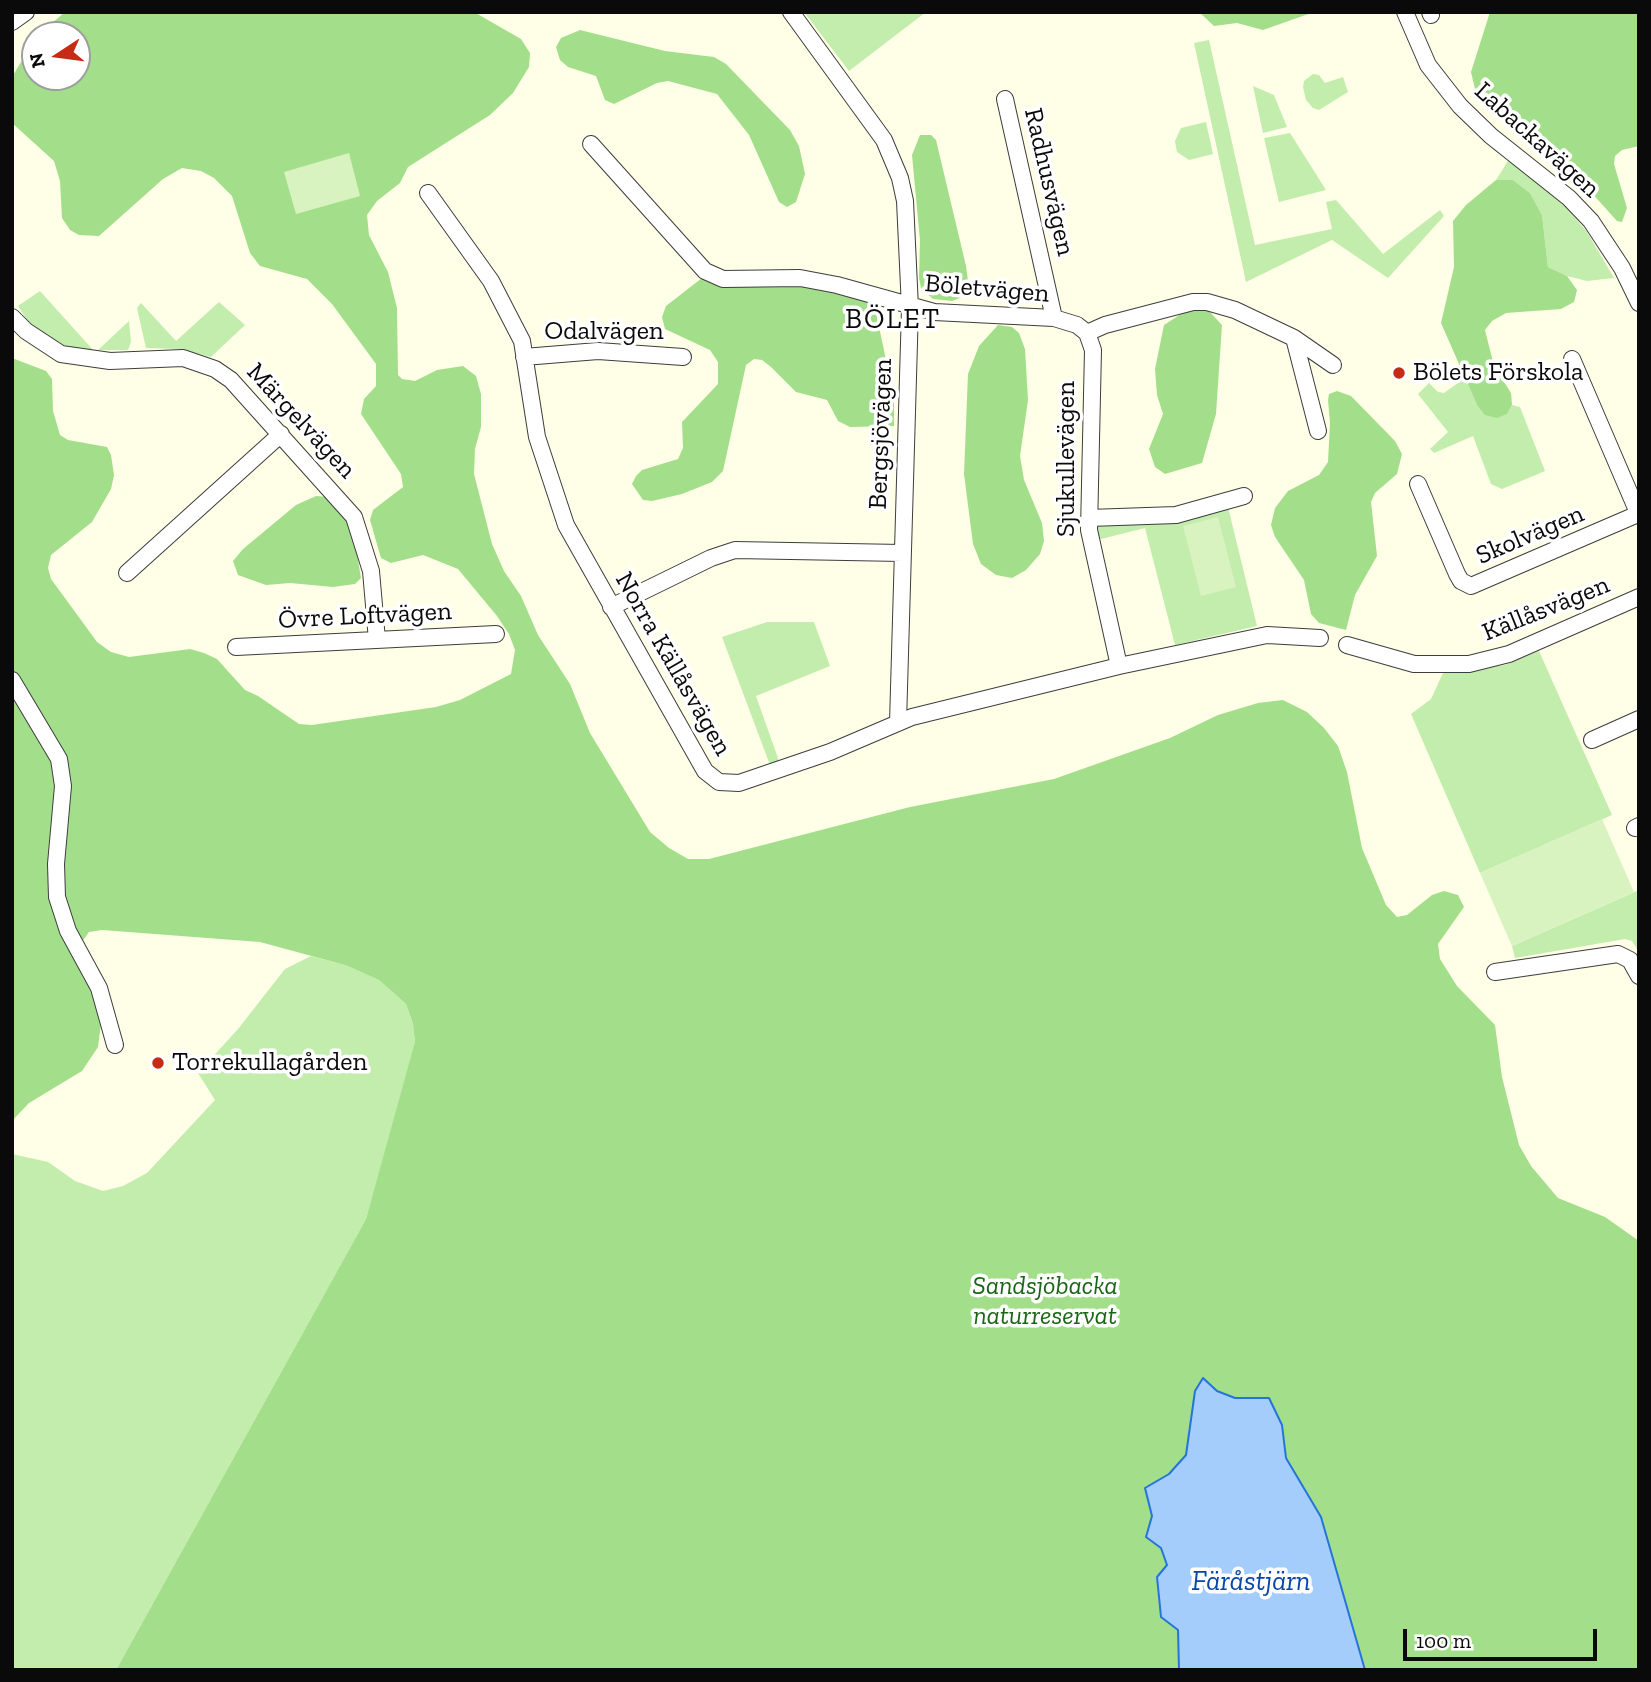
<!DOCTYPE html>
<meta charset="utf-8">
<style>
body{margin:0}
#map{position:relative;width:1651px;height:1682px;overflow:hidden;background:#fffee7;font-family:"Zilla Slab",serif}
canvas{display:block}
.frame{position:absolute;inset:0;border:14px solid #0a0a0a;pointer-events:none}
.north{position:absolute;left:21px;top:21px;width:70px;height:70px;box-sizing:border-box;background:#fff;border:2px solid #9d9d9d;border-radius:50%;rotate:257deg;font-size:19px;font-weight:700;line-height:28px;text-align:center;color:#0a0a0a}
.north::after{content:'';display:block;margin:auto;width:24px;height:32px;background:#c62b16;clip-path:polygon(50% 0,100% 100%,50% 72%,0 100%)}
.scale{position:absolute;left:1403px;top:1629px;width:194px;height:32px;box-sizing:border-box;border:4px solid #0a0a0a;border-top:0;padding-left:9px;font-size:21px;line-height:24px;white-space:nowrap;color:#0a0a0a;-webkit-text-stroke:5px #fff;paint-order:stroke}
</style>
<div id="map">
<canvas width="1651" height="1682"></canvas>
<div class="frame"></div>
<div class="north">N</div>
<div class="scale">100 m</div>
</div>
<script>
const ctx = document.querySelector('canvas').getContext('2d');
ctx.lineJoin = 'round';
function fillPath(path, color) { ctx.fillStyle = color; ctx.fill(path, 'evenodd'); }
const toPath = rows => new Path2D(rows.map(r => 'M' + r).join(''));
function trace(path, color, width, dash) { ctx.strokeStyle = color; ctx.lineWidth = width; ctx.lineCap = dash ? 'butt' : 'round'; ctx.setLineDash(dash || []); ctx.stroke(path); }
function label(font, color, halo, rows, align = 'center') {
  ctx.font = font + ' "Zilla Slab",serif'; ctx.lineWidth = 7; ctx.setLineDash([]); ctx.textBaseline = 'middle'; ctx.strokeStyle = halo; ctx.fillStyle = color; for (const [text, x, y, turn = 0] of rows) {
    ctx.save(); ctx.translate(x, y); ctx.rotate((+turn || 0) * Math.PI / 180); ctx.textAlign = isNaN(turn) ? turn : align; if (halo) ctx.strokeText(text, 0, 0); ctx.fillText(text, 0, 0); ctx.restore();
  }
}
fillPath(toPath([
 [804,12,836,14,926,12,849,71],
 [1209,40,1255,245,1332,229,1326,202,1336,200,1383,254,1440,210,1444,216,1388,278,1332,240,1246,282,1194,43],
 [1313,74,1319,75,1325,83,1343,77,1348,92,1319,110,1313,108,1306,100,1303,87,1304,81],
 [1253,86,1274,95,1287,127,1263,133],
 [1206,122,1213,154,1189,160,1177,152,1175,141,1181,128],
 [1290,133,1326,190,1279,202,1264,138],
 [1509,159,1566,207,1587,232,1614,278,1587,281,1567,276,1548,267,1542,215,1530,193,1513,180,1496,180],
 [40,291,94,351,75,350,61,345,29,323,18,306],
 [219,302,245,325,211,357,179,349,146,348,137,308,141,303,176,341],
 [129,321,131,342,128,350,98,350],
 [1465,378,1477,405,1507,414,1512,405,1520,407,1545,471,1502,489,1491,484,1473,436,1434,453,1430,449,1448,432,1418,394,1429,383,1438,392,1444,393],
 [1228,507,1257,626,1175,645,1145,528,1097,540,1096,525],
 [767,622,814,622,830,666,756,696,779,761,770,765,722,637],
 [1539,651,1612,815,1480,873,1411,714,1431,699,1443,673,1505,665],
 [1639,890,1639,952,1632,941,1625,939,1515,958,1512,946],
 [311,956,345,965,379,980,406,1004,413,1024,415,1042,408,1074,366,1219,116,1670,12,1670,12,1154,48,1162,75,1181,103,1191,123,1186,147,1173,215,1100,198,1073,238,1029,285,969]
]), '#c3edad');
fillPath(toPath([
 [65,12,474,12,521,39,530,53,529,67,513,93,490,115,408,167,400,183,377,201,367,215,369,235,388,272,397,308,398,375,402,379,415,381,437,370,463,366,476,376,481,394,481,427,475,449,474,474,492,544,504,571,521,596,538,635,570,684,590,733,650,832,669,848,688,859,709,859,910,807,1054,779,1170,738,1218,715,1258,703,1283,700,1307,712,1324,728,1338,746,1347,772,1362,848,1386,905,1397,917,1407,915,1432,895,1444,891,1458,895,1464,907,1438,944,1440,959,1457,986,1495,1025,1502,1077,1519,1145,1531,1166,1558,1198,1605,1217,1639,1241,1639,1670,1365,1670,1321,1517,1285,1458,1282,1425,1217,1391,1192,1425,1186,1455,1169,1474,1145,1488,1152,1516,1146,1537,1161,1548,1167,1565,1178,1630,1180,1670,116,1670,366,1219,415,1042,413,1024,406,1004,379,980,345,965,260,942,102,930,89,932,82,942,101,1024,98,1047,82,1071,29,1103,12,1121,12,358,46,371,52,379,53,411,60,435,68,440,107,447,111,455,114,475,111,489,92,522,51,555,48,568,51,579,81,620,97,642,111,652,129,657,190,649,204,653,217,659,245,690,258,696,299,724,312,725,436,707,460,700,511,674,515,650,509,634,497,616,458,569,423,555,391,563,381,558,370,520,373,510,403,487,401,474,361,414,364,399,376,386,376,364,332,304,307,279,260,266,250,253,232,196,214,178,201,171,182,168,163,179,99,236,79,235,70,230,62,218,60,181,54,161,12,123,12,77,35,39,35,77,77,77,77,35,38,35],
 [1199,12,1314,12,1263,30,1237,23,1214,26],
 [1490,12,1639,12,1639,146,1622,150,1615,156,1614,164,1627,208,1622,222,1617,221,1562,160,1493,107,1475,89,1471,72],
 [580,30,665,51,714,57,726,64,790,130,799,146,805,174,796,202,787,207,779,202,749,135,717,94,668,81,657,83,614,104,605,100,596,76,568,67,560,60,556,47,561,38],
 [920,135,931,135,936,140,966,266,968,281,966,290,960,298,952,301,933,299,921,288,919,278,920,240,912,155],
 [1496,180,1513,180,1530,193,1542,215,1548,267,1567,276,1577,290,1574,302,1561,309,1506,313,1492,321,1485,330,1494,366,1511,393,1512,405,1507,414,1497,418,1485,415,1477,405,1441,323,1454,267,1453,221,1466,205],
 [791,274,874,303,894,398,894,426,850,427,838,421,827,400,796,392,771,367,762,360,754,359,746,365,723,471,712,482,682,494,652,501,643,500,632,484,636,476,642,470,678,459,683,448,682,422,718,384,718,362,710,350,665,329,662,317,666,306,702,278,715,275],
 [1201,310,1209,311,1222,325,1216,414,1202,463,1165,474,1155,467,1149,449,1163,414,1157,395,1155,369,1164,325,1184,312],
 [998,325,1012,327,1019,333,1025,349,1028,400,1020,456,1024,480,1042,523,1044,541,1040,554,1026,570,1012,578,996,575,981,564,973,544,964,474,968,374,979,346],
 [1337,391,1351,396,1395,441,1402,454,1397,474,1375,493,1371,502,1377,556,1355,595,1346,630,1319,623,1311,614,1304,580,1275,537,1271,525,1275,508,1288,491,1319,475,1328,462,1330,423,1328,400,1329,394],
 [316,496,330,497,353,530,361,578,355,584,333,587,290,583,266,585,238,575,233,561,243,549,296,505]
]), '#a3df8b');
fillPath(toPath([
 [349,153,360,196,296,214,284,172],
 [1218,517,1236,587,1201,596,1183,526],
 [1602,819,1634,892,1512,946,1480,873]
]), '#d9f3c0');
const water = toPath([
 [1203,1378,1217,1391,1235,1398,1269,1398,1282,1425,1286,1458,1321,1517,1365,1670,1179,1669,1178,1630,1161,1617,1157,1577,1167,1565,1161,1548,1146,1537,1152,1516,1145,1488,1169,1474,1186,1455,1195,1391,1203,1378]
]);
fillPath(water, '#a5cdfc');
trace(water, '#2574da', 2);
const minor = toPath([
 [791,12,884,140,900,178,905,201,910,308,898,723],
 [1405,12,1428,65,1460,106,1491,136,1569,198,1591,221,1622,268,1639,303],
 [1430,12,1431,15],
 [12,22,26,12],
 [1005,99,1054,318],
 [591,144,705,271,723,279,800,278,837,285,934,312,1054,318,1077,325,1087,333,1105,325,1193,302,1207,302,1235,310,1294,338,1333,365],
 [428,193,491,281,522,341,537,437,566,525,705,771,719,782,739,783,830,752,912,717,1119,666,1267,635,1320,638],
 [12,317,26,331,61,354,110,361,183,358,215,369,231,380,354,517,371,571,377,640],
 [1087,333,1093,350,1089,530,1119,666],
 [1294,338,1318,431],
 [524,357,598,351,683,357],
 [1572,359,1639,515],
 [1418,484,1457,574,1461,581,1471,586,1638,514],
 [1089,518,1176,515,1244,496],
 [127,573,281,434],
 [611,607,711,558,735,550,902,553],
 [1347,645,1414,664,1469,664,1509,654,1639,597],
 [236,647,496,634],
 [12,680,59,759,63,786,56,864,57,897,68,931,99,988,115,1045],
 [1592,740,1639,719],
 [1635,828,1639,826],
 [1495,972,1618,954,1630,960,1639,976]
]);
trace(minor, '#3d3d3d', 18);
trace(minor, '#fff', 16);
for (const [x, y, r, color] of [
 [1399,373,7,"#c62b16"],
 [158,1063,7,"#c62b16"]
]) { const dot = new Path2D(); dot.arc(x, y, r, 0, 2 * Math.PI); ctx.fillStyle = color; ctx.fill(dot); trace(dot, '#fff', 2.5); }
label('26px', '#0a0a0a', '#fff', [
 ["Labackavägen",1537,140,42],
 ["Radhusvägen",1049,182,77],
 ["Böletvägen",987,289,5],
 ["Odalvägen",604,332],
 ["Märgelvägen",301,421,47],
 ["Bergsjövägen",881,434,-88],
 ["Sjukullevägen",1067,459,-90],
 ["Skolvägen",1530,535,-23],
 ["Källåsvägen",1546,609,-22],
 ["Övre Loftvägen",365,616,-3],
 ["Norra Källåsvägen",673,664,60]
]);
label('26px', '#0a0a0a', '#fff', [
 ["Bölets Förskola",1413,373],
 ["Torrekullagården",172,1063]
], 'left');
label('italic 26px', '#196615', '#fff', [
 ["Sandsjöbacka",1045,1287],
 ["naturreservat",1045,1317]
]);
ctx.letterSpacing = '2px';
label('28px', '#0a0a0a', '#fff', [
 ["BÖLET",893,320]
]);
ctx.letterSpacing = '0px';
label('italic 28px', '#0947a6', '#fff', [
 ["Färåstjärn",1251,1582]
]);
</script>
